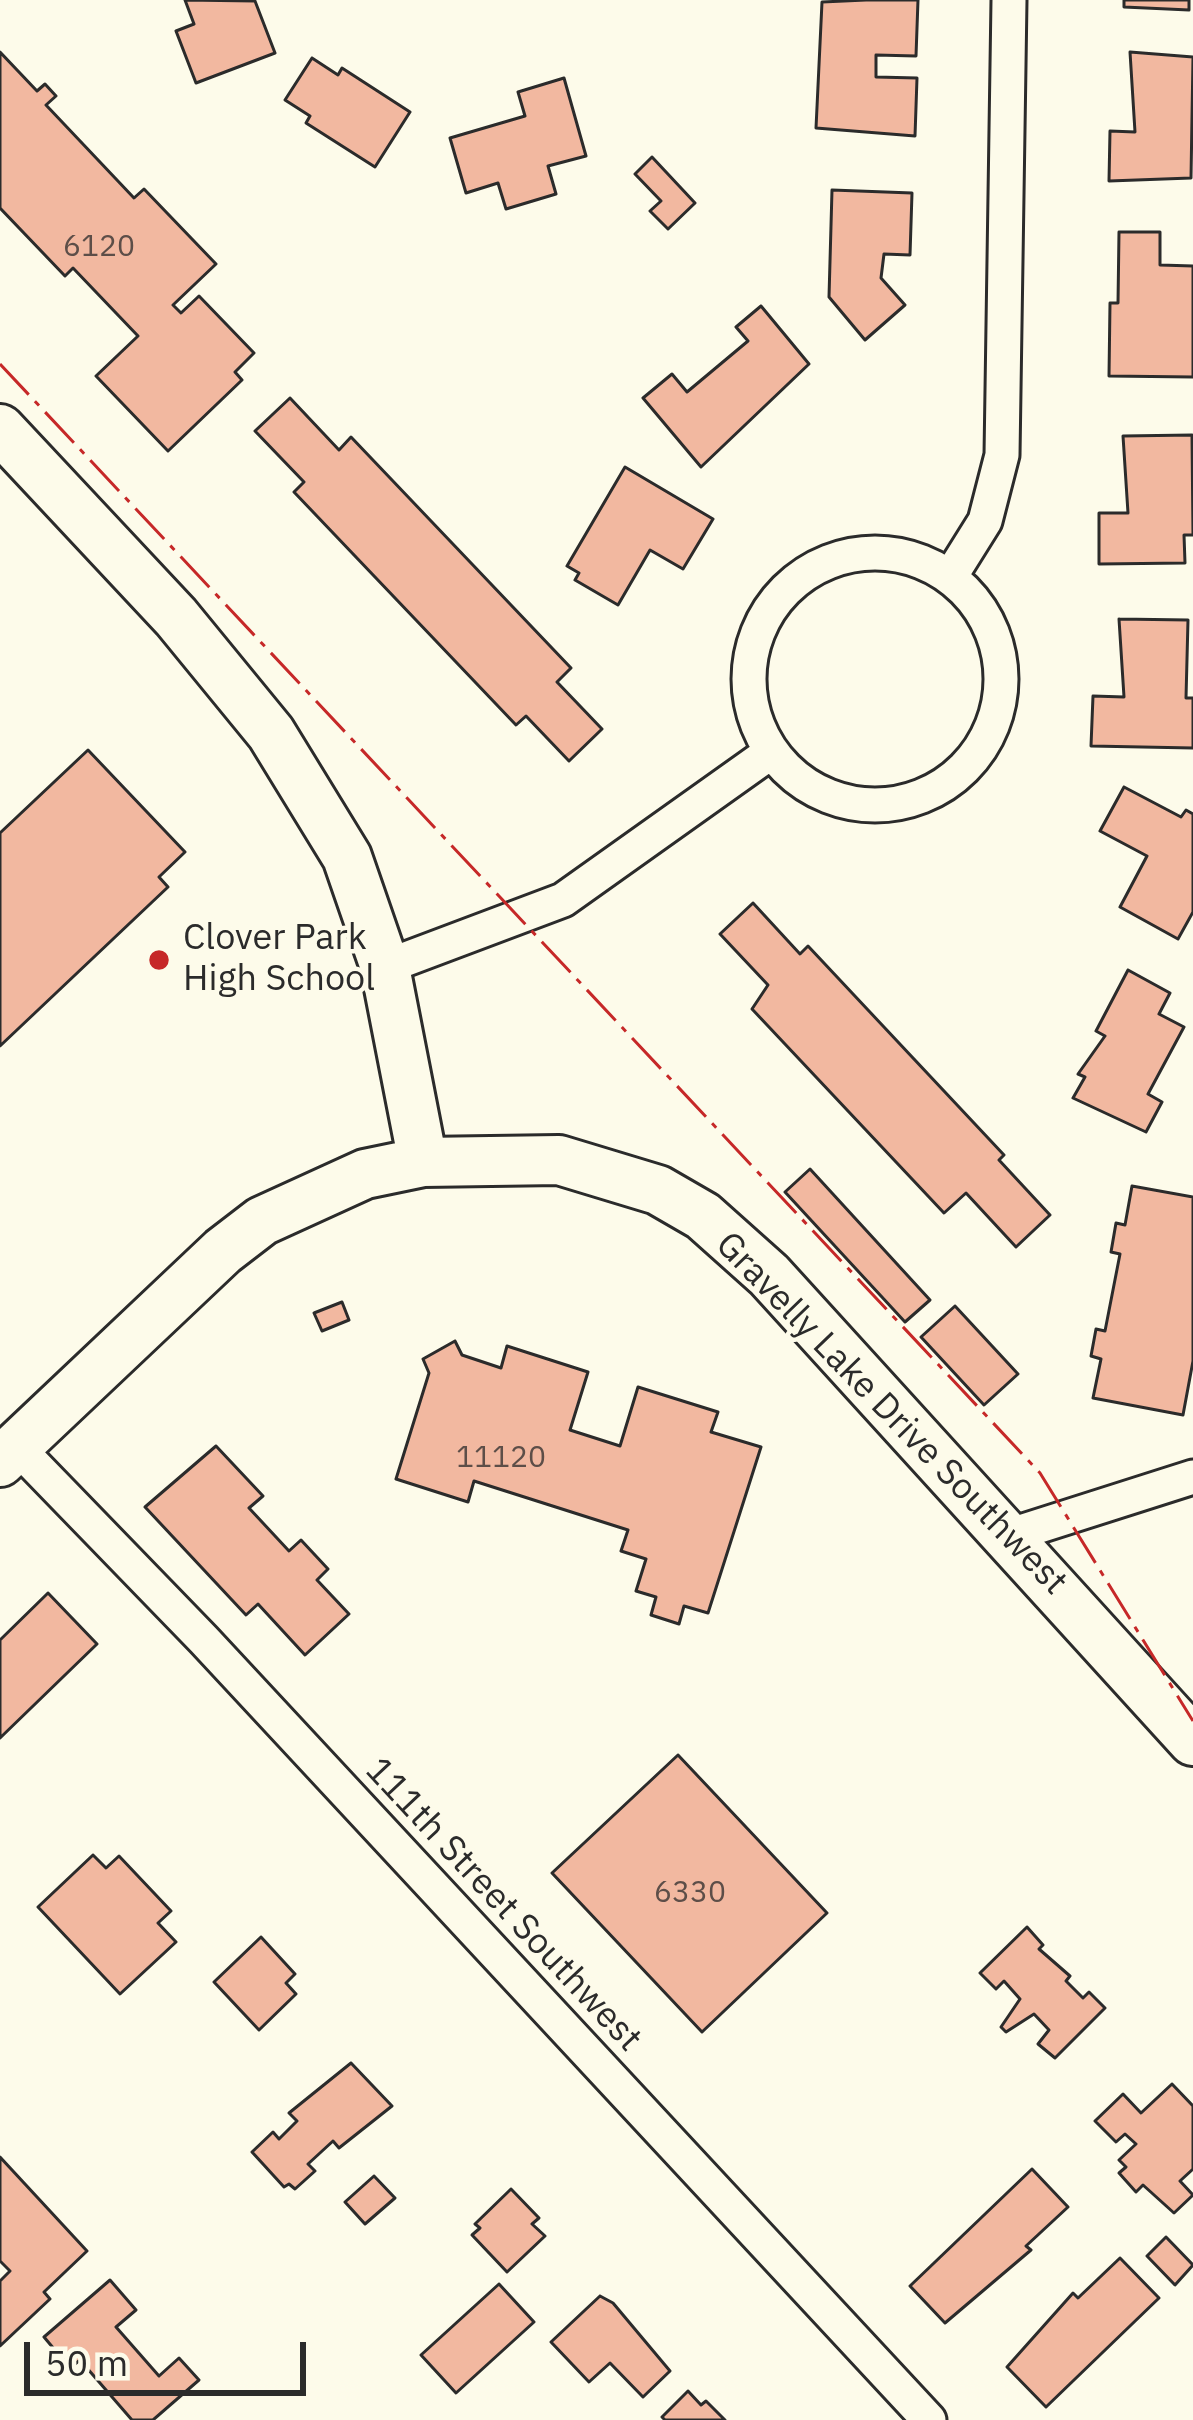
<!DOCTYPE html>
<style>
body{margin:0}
#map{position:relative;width:1193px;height:2420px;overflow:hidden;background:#fdfbea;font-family:"IBM Plex Sans",sans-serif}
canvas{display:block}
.scale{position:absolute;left:24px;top:2342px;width:282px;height:54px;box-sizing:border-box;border:6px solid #2b2b2b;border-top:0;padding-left:15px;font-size:36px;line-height:42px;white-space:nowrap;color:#2b2b2b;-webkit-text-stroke:9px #fdfbea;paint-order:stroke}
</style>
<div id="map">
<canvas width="1193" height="2420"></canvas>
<div class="scale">50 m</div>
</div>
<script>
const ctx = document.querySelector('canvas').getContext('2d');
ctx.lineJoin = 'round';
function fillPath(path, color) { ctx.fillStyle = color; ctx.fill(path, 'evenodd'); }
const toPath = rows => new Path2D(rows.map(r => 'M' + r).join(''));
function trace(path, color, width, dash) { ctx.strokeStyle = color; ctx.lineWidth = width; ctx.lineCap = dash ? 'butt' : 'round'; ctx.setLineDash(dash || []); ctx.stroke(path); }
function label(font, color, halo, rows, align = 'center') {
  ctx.font = font + ' "IBM Plex Sans",sans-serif'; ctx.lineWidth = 9; ctx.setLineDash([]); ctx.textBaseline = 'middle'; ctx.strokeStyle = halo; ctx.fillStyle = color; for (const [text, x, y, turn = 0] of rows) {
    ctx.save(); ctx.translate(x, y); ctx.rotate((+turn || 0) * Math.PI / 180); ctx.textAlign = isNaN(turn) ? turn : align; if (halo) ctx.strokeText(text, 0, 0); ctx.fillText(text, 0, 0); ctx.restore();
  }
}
const building = toPath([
 [185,0,255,1,275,53,196,83,176,31,194,24,185,0],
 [866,0,918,0,916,56,876,55,876,77,917,78,915,136,816,128,822,2,866,0],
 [1124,0,1189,0,1189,10,1124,7,1124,0],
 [0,52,37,91,45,84,56,96,46,105,134,198,144,189,216,264,173,305,181,313,199,296,254,353,235,372,242,380,168,451,96,376,138,336,73,268,65,276,0,208,0,52],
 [1130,52,1193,57,1191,178,1109,181,1110,131,1135,132,1130,52],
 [312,58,338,75,342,68,410,112,375,167,306,123,310,116,285,100,312,58],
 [564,78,586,156,548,166,556,194,506,209,498,183,466,193,450,138,525,116,518,92,564,78],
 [652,157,695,203,668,229,650,211,661,201,635,174,652,157],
 [832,190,912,193,910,255,884,254,881,278,905,305,865,340,829,297,832,190],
 [1119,232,1160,232,1160,265,1193,266,1193,377,1109,376,1110,303,1118,303,1119,232],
 [761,306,809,364,701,467,643,398,672,374,687,392,748,341,736,327,761,306],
 [290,398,339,450,351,437,571,668,557,682,602,729,569,761,526,716,516,725,294,492,304,482,255,431,290,398],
 [1192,435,1193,535,1184,535,1185,563,1099,564,1099,513,1128,513,1123,436,1192,435],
 [625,467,713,519,683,569,650,550,618,605,575,580,579,573,567,566,625,467],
 [1119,619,1188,620,1186,698,1193,698,1193,748,1091,746,1093,696,1124,697,1119,619],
 [88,750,185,852,159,877,168,887,0,1046,0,833,88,750],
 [1124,787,1181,817,1186,810,1193,814,1193,912,1178,939,1120,907,1147,856,1100,831,1124,787],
 [753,903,800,954,808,946,1004,1155,999,1160,1050,1215,1016,1247,966,1193,944,1213,752,1009,768,985,720,934,753,903],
 [1128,970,1170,993,1159,1014,1184,1027,1148,1094,1162,1102,1146,1132,1073,1098,1085,1077,1078,1074,1105,1036,1096,1031,1128,970],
 [810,1169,930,1300,905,1322,785,1192,810,1169],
 [1132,1186,1193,1197,1193,1361,1183,1415,1093,1398,1101,1359,1091,1356,1096,1329,1105,1331,1120,1254,1111,1252,1116,1223,1125,1225,1132,1186],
 [342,1302,349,1320,322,1331,314,1313,342,1302],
 [955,1306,1018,1374,984,1405,921,1337,955,1306],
 [455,1341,462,1355,501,1368,507,1346,588,1372,570,1430,620,1446,638,1387,718,1412,711,1432,761,1447,708,1613,684,1606,679,1624,651,1615,656,1597,636,1591,646,1559,621,1551,628,1530,474,1481,468,1502,396,1479,429,1373,423,1359,455,1341],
 [216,1446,263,1496,249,1508,289,1551,301,1540,328,1569,317,1580,349,1614,305,1655,258,1604,246,1615,145,1507,216,1446],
 [48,1593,97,1644,0,1738,0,1640,48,1593],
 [678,1755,827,1913,702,2032,552,1873,678,1755],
 [93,1855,106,1868,119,1856,171,1911,158,1923,176,1942,120,1994,38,1907,93,1855],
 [1027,1927,1043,1945,1039,1949,1070,1976,1066,1981,1083,1998,1089,1992,1105,2008,1055,2058,1038,2044,1049,2030,1034,2014,1006,2032,1001,2027,1020,1999,1004,1981,996,1989,980,1973,1027,1927],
 [261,1937,295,1974,286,1983,296,1994,259,2030,214,1982,261,1937],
 [351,2063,392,2106,339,2148,333,2141,308,2164,315,2171,295,2189,289,2184,284,2187,252,2152,273,2132,279,2139,297,2121,289,2113,351,2063],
 [1172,2084,1193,2106,1193,2169,1180,2181,1193,2195,1174,2213,1143,2185,1136,2192,1119,2173,1126,2167,1119,2160,1136,2144,1125,2134,1116,2142,1095,2121,1123,2094,1141,2113,1172,2084],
 [0,2157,87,2251,44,2292,50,2299,0,2346,0,2281,10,2271,0,2261,0,2157],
 [1032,2169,1068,2207,1026,2246,1031,2250,945,2323,910,2286,1032,2169],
 [374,2176,395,2198,365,2224,345,2202,374,2176],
 [511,2189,539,2218,532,2224,545,2236,507,2272,472,2235,480,2228,475,2224,511,2189],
 [1166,2237,1193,2265,1175,2285,1147,2256,1166,2237],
 [1120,2258,1159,2298,1046,2407,1007,2367,1073,2293,1078,2298,1120,2258],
 [110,2280,136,2310,116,2327,159,2376,179,2358,199,2380,153,2420,132,2420,80,2360,70,2368,44,2337,110,2280],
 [499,2284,534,2322,456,2393,421,2355,499,2284],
 [600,2296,613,2303,670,2371,643,2397,610,2363,589,2382,551,2342,600,2296],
 [688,2391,701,2405,706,2401,725,2420,665,2420,662,2417,688,2391]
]);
fillPath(building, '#f2b8a0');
trace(building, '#2b2b2b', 3);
const street = toPath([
 '749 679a126 126 0 1 1 252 0a126 126 0 1 1-252 0Z',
 [950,577,985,521,1002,455,1009,0],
 [385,967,563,900,771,752],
 [16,1446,204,1640,929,2420],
 [1011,1535,1193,1477]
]);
const secondary = toPath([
 [0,429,176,617,271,733,347,857,385,967,423,1162],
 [0,1462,223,1251,262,1221,365,1174,423,1162,559,1160,658,1190,703,1216,769,1275,1193,1741]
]);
trace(street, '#2b2b2b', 39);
trace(secondary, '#2b2b2b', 54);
trace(street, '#fdfbea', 33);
trace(secondary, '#fdfbea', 48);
trace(toPath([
 [0,364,1040,1473,1193,1721]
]), '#c62828', 3, [42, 9, 6, 9]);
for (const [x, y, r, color] of [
 [159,960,12,"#c62828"]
]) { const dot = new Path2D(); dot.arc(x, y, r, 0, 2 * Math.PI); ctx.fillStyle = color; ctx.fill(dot); trace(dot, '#fdfbea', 4.5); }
label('30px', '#5d4e48', null, [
 ["6120",99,247],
 ["11120",501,1458],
 ["6330",690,1893]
]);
label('36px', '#2b2b2b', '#fdfbea', [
 ["Clover Park",183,939],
 ["High School",183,980]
], 'left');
label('36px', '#2b2b2b', '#fdfbea', [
 ["Gravelly Lake Drive Southwest",891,1414,46],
 ["111th Street Southwest",503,1905,47]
]);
</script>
